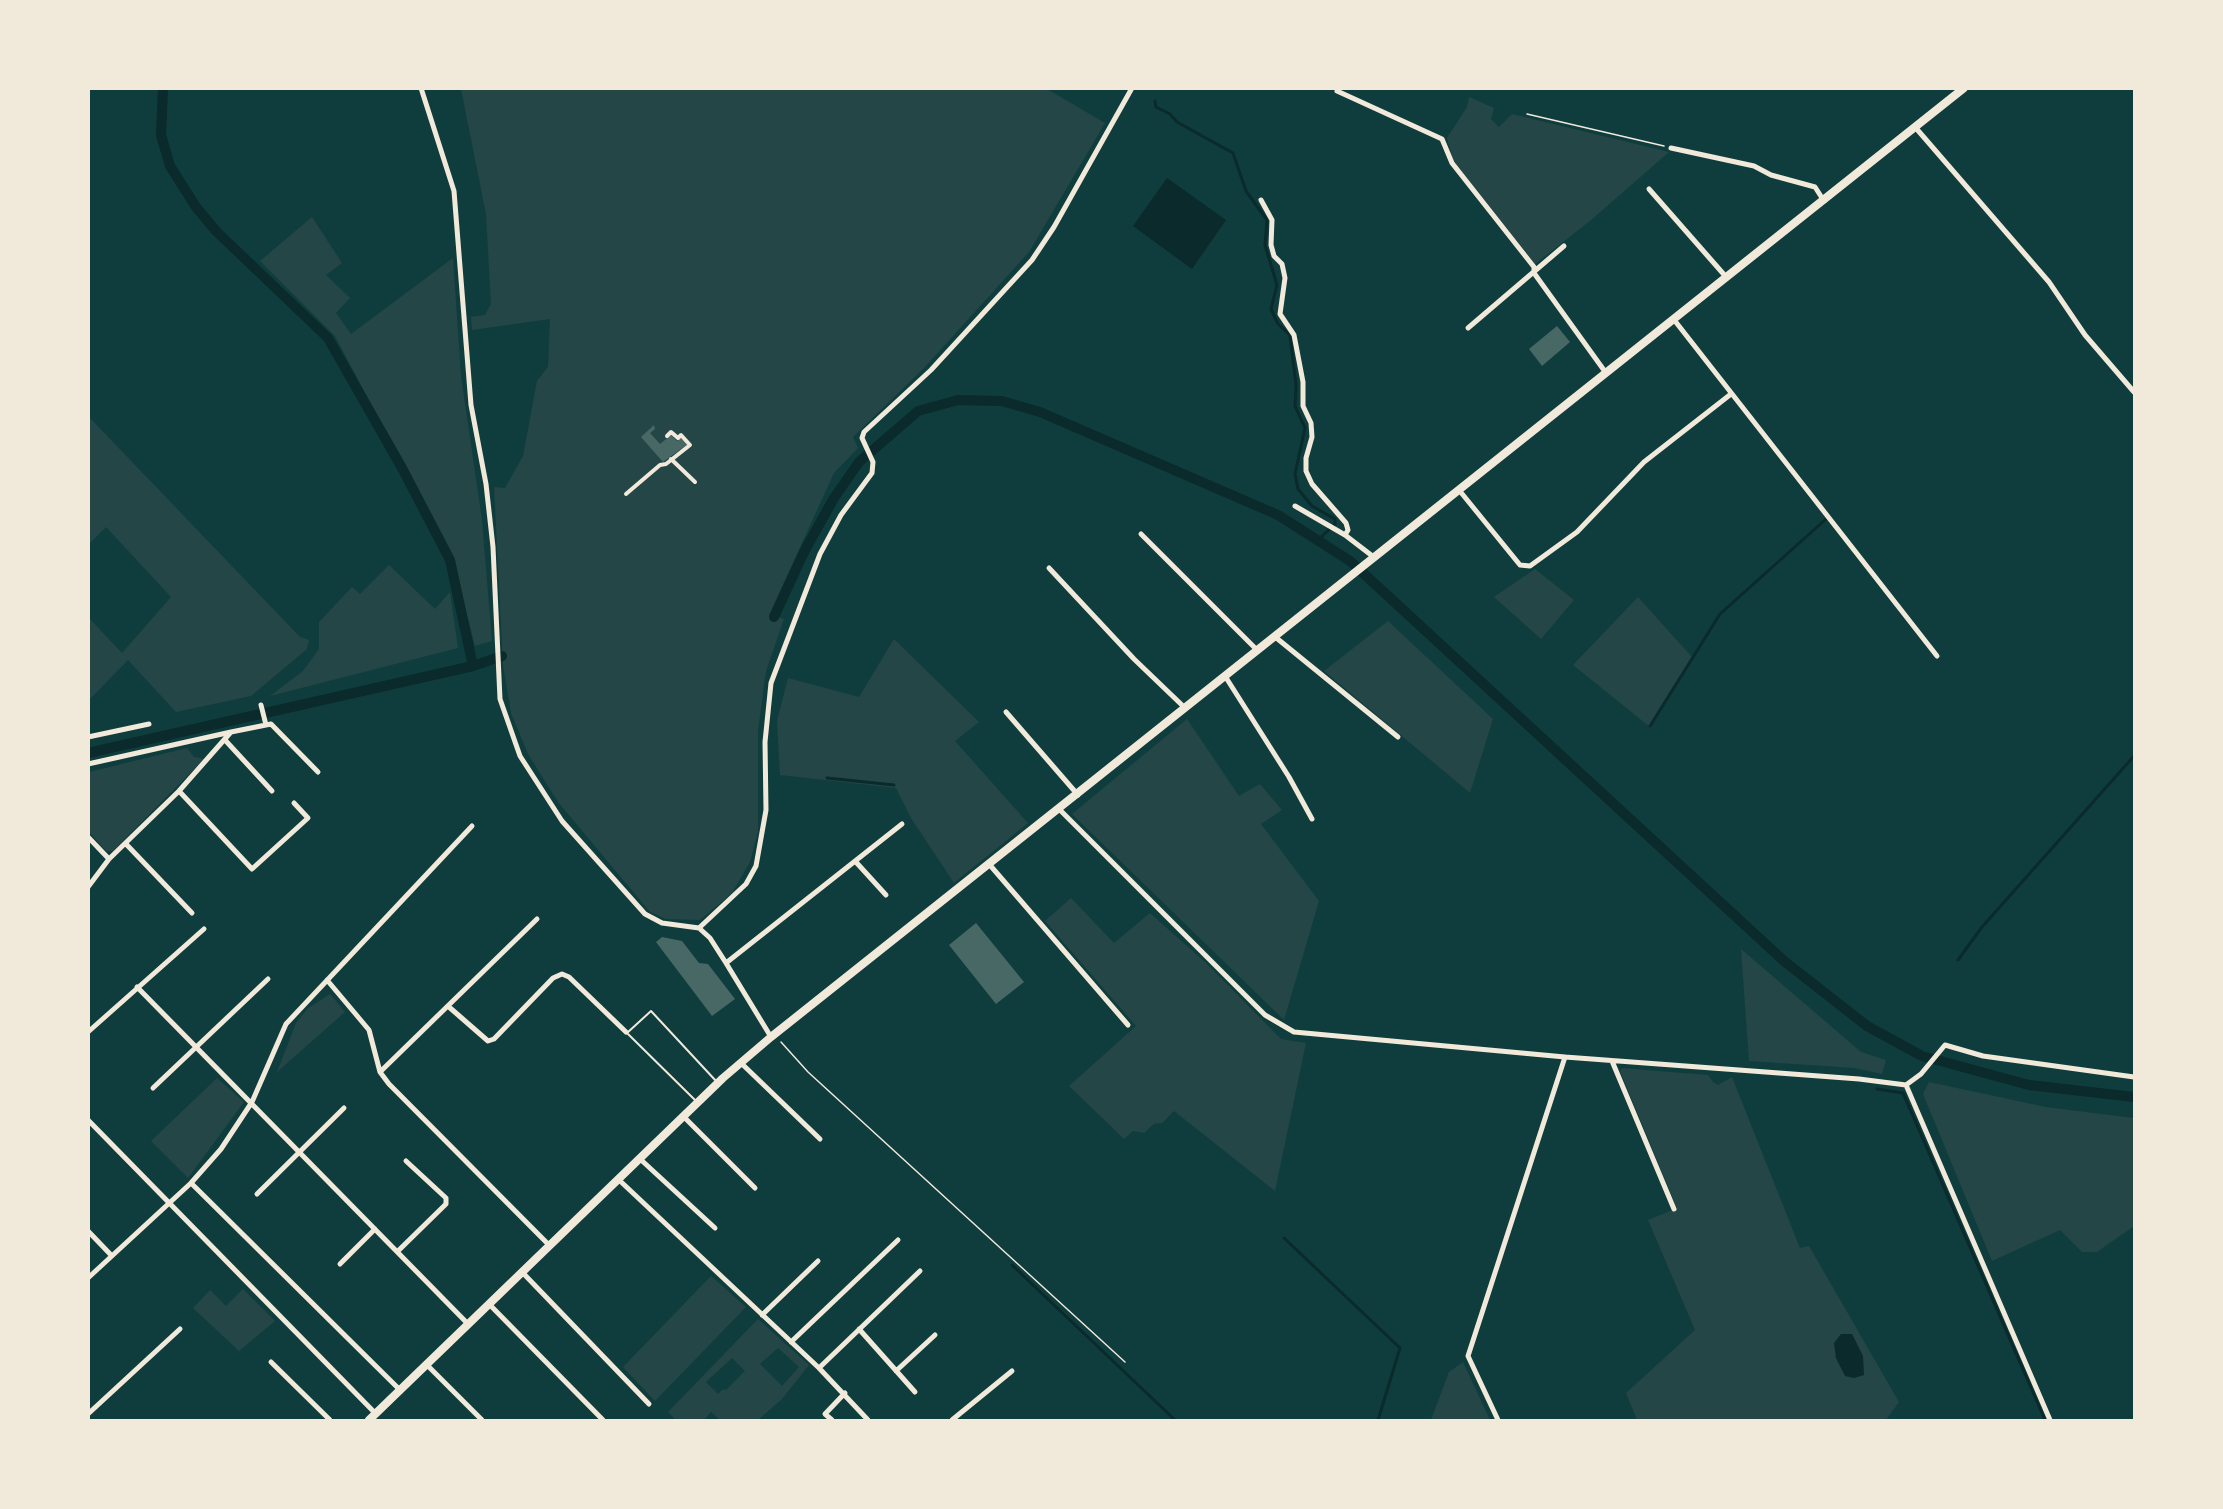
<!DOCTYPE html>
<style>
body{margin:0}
#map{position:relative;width:2223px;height:1509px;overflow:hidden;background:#0f3d3e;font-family:"Fira Sans",sans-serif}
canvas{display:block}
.frame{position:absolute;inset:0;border:90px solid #f1e9da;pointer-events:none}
</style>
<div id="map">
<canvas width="2223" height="1509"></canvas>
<div class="frame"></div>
</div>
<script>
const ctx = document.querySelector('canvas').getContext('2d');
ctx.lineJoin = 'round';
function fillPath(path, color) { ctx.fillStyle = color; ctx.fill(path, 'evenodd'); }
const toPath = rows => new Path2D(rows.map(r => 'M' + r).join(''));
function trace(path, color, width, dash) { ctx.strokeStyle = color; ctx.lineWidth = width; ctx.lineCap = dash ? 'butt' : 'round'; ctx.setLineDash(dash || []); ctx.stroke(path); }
fillPath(toPath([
 [461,89,1047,89,1105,123,1029,252,924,368,853,437,858,448,834,473,769,615,784,619,766,671,758,731,758,832,750,862,732,893,700,920,666,919,650,912,558,802,528,754,511,713,503,665,494,487,505,488,523,456,537,381,548,367,550,319,472,330,471,317,485,315,491,304,486,214],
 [1469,97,1494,108,1491,119,1499,127,1512,114,1669,152,1590,221,1535,264,1453,160,1447,138,1467,107],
 [312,217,342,263,326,275,350,298,336,313,351,334,453,258,461,376,482,520,492,641,475,646,453,560,335,336,260,261],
 [89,417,300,637,309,640,307,649,251,696,176,712,128,660,89,700,89,618,122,653,171,597,106,527,89,544],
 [389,565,435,609,450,592,458,648,270,696,303,671,319,649,319,622,352,587,360,594],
 [1535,569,1574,600,1541,639,1494,597],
 [1638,597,1692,657,1650,727,1573,665],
 [1388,621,1493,719,1470,793,1324,671],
 [894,639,979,722,955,741,1028,823,954,883,911,818,896,788,780,775,777,721,788,678,859,697],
 [1187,719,1239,796,1260,784,1282,810,1261,824,1319,901,1284,1020,1072,814],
 [187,748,194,757,204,759,113,851,106,851,89,832,89,772],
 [1071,898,1114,943,1150,913,1206,963,1281,1039,1306,1043,1275,1191,1174,1111,1162,1123,1154,1124,1144,1133,1133,1131,1124,1139,1069,1086,1136,1026,1045,921],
 [1741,949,1861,1052,1886,1060,1882,1074,1854,1068,1749,1061],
 [330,994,345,1012,277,1072,296,1023,308,1008],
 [1622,1068,1708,1075,1713,1082,1718,1085,1732,1077,1800,1248,1809,1246,1899,1402,1886,1420,1637,1420,1626,1393,1695,1330,1648,1220,1677,1208,1620,1071],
 [217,1078,244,1102,188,1178,151,1141],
 [1929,1082,2046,1107,2134,1118,2134,1226,2097,1252,2082,1252,2060,1230,1992,1261,1923,1094],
 [711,1276,746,1307,655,1401,623,1367],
 [243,1289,275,1321,239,1351,193,1308,210,1290,226,1306],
 [758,1319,809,1365,782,1399,758,1420,720,1420,711,1412,704,1420,676,1420,668,1412],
 [778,1348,799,1367,782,1386,760,1364],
 [732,1358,745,1371,726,1390,723,1389,718,1394,706,1382],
 [1463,1362,1490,1420,1431,1420,1449,1372]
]), '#244646');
fillPath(toPath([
 [1167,178,1226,220,1192,269,1133,226],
 [1841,1334,1852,1334,1863,1356,1864,1375,1854,1378,1845,1376,1836,1358,1834,1343]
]), '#0a2a2b');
trace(toPath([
 [1155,101,1156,107,1170,114,1177,122,1233,153,1246,191,1267,220,1265,245,1277,285,1271,309,1278,324,1290,335,1296,385,1295,406,1305,428,1295,474,1298,489,1312,506,1335,519,1335,524,1318,540],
 [1650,726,1720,614,1826,519],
 [827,778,894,785],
 [1958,960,1982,927,2134,756],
 [1877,1089,1903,1093,2045,1420],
 [1284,1238,1400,1348,1378,1420],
 [1012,1265,1175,1420]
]), '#0a2a2b', 3);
trace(toPath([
 [163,88,161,135,170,166,196,207,216,231,328,338,402,468,450,560,473,666],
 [774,617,805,550,834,498,859,462,918,411,958,400,1002,401,1040,412,1278,515,1350,561,1784,961,1867,1026,1922,1056,2029,1085,2134,1097],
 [88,753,473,666,502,656]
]), '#0a2a2b', 10);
fillPath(toPath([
 [1557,326,1570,342,1542,366,1529,349],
 [654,425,655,429,650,433,660,444,671,435,677,441,681,437,688,444,663,462,641,437],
 [976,923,1024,982,996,1004,949,945],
 [662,937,682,941,699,963,708,964,735,999,712,1016,656,942]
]), '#486865');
trace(toPath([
 [1527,114,1664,146],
 [781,1042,808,1072,1125,1362]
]), '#f1e9da', 1.5);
trace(toPath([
 [696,1101,627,1033,651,1011,716,1081]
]), '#f1e9da', 2);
trace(toPath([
 [671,459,695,482],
 [626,494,660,465,666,464,690,445,681,435,678,438,671,432,667,436]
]), '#f1e9da', 4);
trace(toPath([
 [421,88,454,191,471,405,486,484,493,547,500,699,520,756,562,821,645,914,662,923,699,928],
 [1337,91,1442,139,1452,163,1534,267,1534,273,1606,373],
 [1915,127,2049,282,2085,335,2134,392],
 [1671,148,1754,166,1771,175,1815,187,1824,201],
 [1649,189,1727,278],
 [1261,200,1272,220,1271,245,1274,256,1282,264,1285,278,1280,314,1294,335,1303,382,1303,406,1311,423,1312,437,1306,458,1306,471,1312,484,1346,523,1348,530,1345,535,1375,558],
 [1675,321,1937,656],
 [1468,328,1564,246],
 [1459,490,1520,565,1530,566,1577,532,1644,462,1731,394],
 [1295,506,1345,535],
 [1141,534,1257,650],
 [1049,568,1134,659,1184,707],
 [1274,636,1398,737],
 [1225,676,1289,777,1312,819],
 [261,705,266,725],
 [1006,712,1078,795],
 [88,737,149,724],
 [225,740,272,791],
 [88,764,231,732],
 [179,791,252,869,308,818,294,803],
 [1060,810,1265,1015,1294,1032,1565,1057,1859,1079,1906,1085,2050,1420],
 [88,837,109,859],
 [126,844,192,913],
 [855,861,886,895],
 [989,864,1128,1025],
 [88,887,109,859,179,791,231,732,271,724,318,772],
 [699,928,746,884,756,866,766,810,765,742,771,683,820,554,841,515,872,473,873,462,862,438,864,432,931,370,1032,260,1054,227,1132,88],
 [699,928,710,938,726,963,771,1037],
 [726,963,902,824],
 [327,980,369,1030,380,1072,389,1084,549,1245],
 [137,987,469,1325],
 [449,1007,488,1041,494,1039,553,978,562,974,569,977,626,1032],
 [88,1032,204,929],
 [1612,1061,1674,1209],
 [741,1063,820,1139],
 [380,1072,537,919],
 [1906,1085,1921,1074,1945,1045,1983,1056,2134,1077],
 [153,1088,268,979],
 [684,1117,755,1188],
 [88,1120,376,1414],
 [639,1158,715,1228],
 [618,1179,819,1368,868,1420],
 [191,1183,401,1391],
 [257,1194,344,1108],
 [88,1231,111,1255],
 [398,1251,446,1204,446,1198,406,1161],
 [340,1264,375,1229],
 [522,1272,649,1404],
 [88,1278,191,1183,221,1149,252,1102,286,1024,472,826],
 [489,1304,603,1420],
 [762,1315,818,1261],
 [859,1329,915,1392],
 [791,1342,898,1240],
 [271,1362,330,1420],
 [427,1365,482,1420],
 [819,1368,920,1271],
 [896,1371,935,1335],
 [88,1414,180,1329],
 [832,1420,825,1414,845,1393],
 [952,1420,1012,1371],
 [1498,1420,1468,1356,1565,1057]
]), '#f1e9da', 5);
trace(toPath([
 [369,1420,723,1078,771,1037,1964,88]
]), '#f1e9da', 8);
</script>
